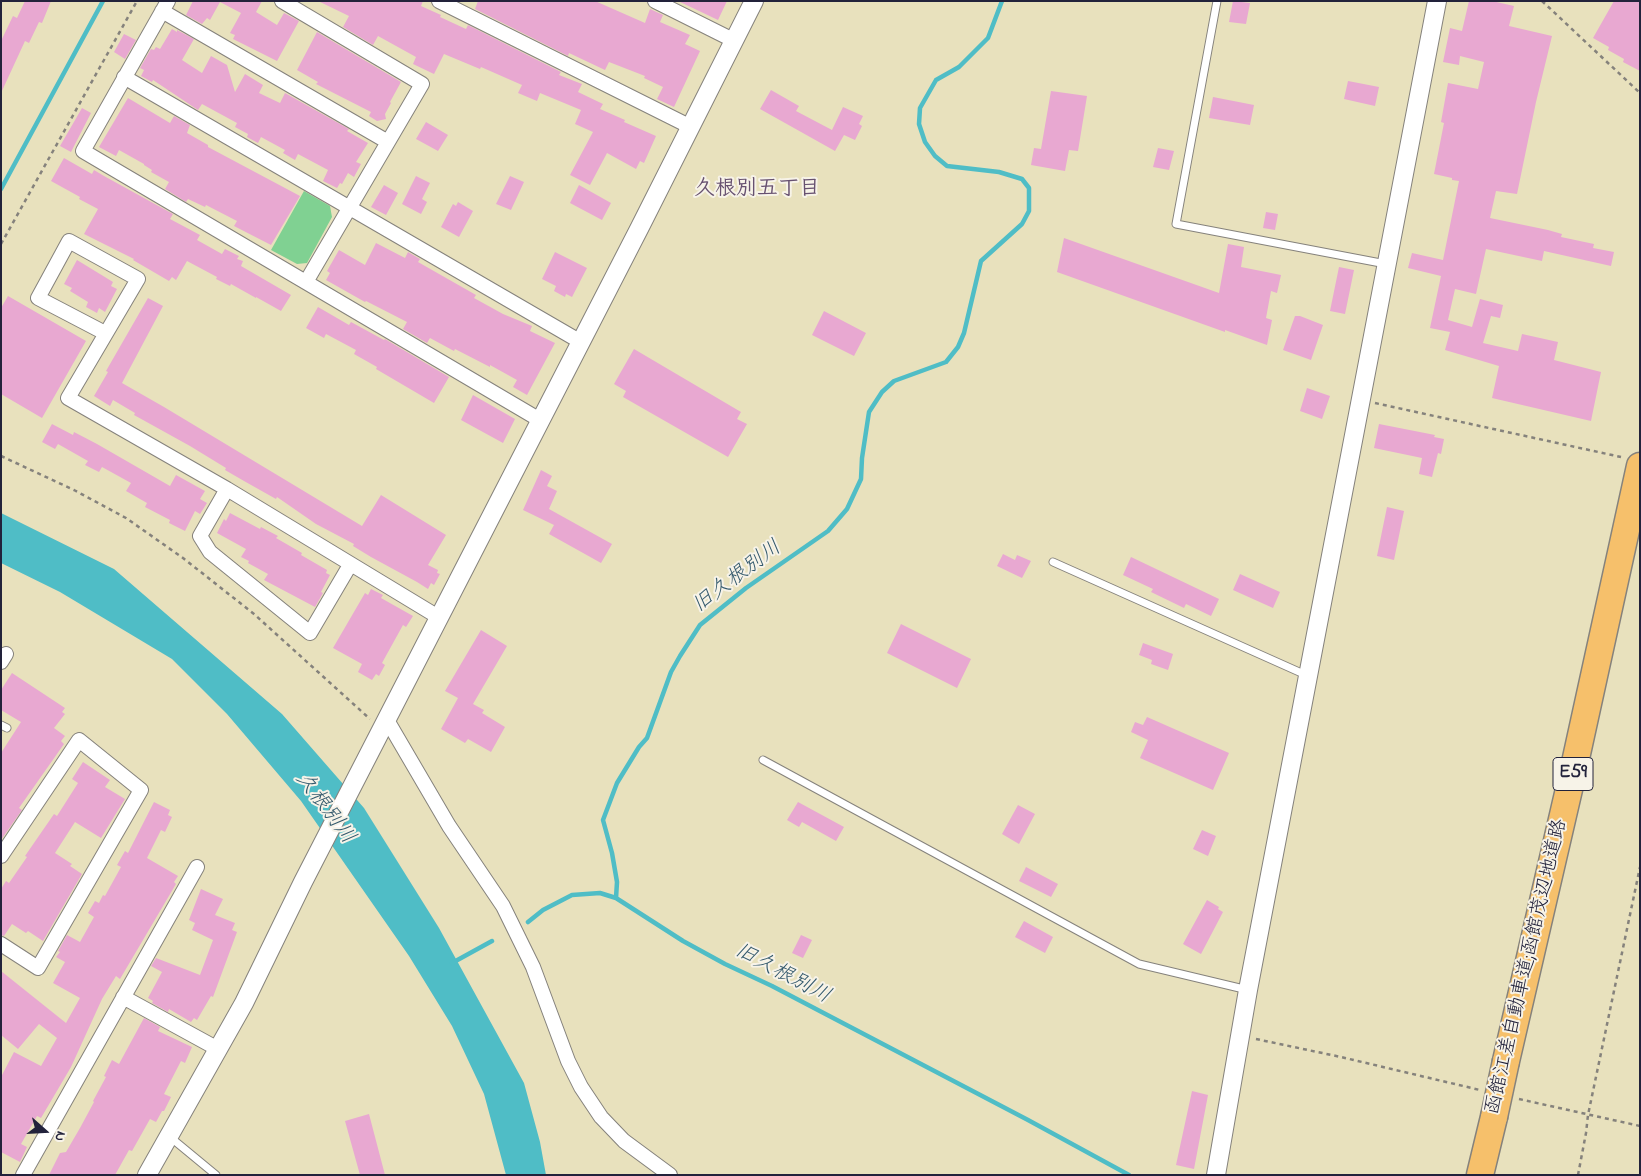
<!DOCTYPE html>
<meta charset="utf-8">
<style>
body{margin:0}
#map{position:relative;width:1641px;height:1176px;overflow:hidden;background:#e8e1bd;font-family:"Indie Flower",sans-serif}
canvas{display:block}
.frame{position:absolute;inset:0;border:2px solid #22223b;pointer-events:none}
.north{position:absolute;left:20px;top:1106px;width:50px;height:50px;-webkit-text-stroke:4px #f7f3e8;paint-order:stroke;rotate:109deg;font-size:14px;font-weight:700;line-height:20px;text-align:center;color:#22223b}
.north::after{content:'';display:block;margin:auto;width:18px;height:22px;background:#22223b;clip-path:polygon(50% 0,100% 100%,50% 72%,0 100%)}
</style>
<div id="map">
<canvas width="1641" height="1176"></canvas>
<div class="frame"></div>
<div class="north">N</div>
</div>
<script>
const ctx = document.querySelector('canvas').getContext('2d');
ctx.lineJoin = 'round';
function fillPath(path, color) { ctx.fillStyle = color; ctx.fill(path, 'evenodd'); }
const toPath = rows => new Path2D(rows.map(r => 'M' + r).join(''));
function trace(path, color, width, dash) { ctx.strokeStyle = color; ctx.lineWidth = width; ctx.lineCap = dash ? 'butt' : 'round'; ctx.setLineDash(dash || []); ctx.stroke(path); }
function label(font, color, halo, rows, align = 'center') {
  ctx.font = font + ' "Indie Flower","Klee One",sans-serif'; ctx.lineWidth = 4; ctx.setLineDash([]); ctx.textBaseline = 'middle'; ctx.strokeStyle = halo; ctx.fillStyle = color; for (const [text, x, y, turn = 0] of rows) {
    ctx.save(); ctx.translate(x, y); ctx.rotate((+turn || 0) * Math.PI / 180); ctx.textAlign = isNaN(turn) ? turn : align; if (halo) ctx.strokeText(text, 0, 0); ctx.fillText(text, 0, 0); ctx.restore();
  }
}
fillPath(toPath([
 [304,191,330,206,332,217,307,263,297,264,271,250]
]), '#80d192');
fillPath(toPath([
 [1,513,114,569,282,714,364,808,439,928,524,1083,540,1142,546,1175,506,1175,484,1094,452,1026,409,956,301,801,227,714,172,659,60,592,1,563]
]), '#4fbdc6');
trace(toPath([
 [1002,1,988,38,959,67,936,80,920,108,919,124,925,142,935,156,947,166,999,172,1022,179,1029,188,1029,211,1022,224,981,261,964,333,958,347,946,362,894,381,882,392,869,412,862,458,861,479,847,509,828,531,746,588,700,625,680,656,671,672,647,738,639,747,617,783,603,820,612,853,617,882,616,898,683,941,725,964,772,986,1028,1120,1129,1175],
 [1,189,103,1],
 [528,922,543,910,572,895,600,893,616,898],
 [452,963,492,941]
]), '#4fbdc6', 4.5);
fillPath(toPath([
 [25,1,51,1,42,23,39,22,29,43,25,41,1,93,1,41,13,16,17,18],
 [193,1,262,1,256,12,277,25,284,13,299,21,277,61,233,39,235,35,230,33,241,13,220,2,210,20,207,18,202,24,186,15],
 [318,1,423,1,421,6,441,15,440,17,466,29,468,25,561,72,559,75,582,84,578,92,603,104,600,109,625,120,624,122,656,136,644,163,640,161,636,169,607,153,590,185,570,175,593,132,575,124,581,110,540,93,537,101,518,93,522,85,481,67,480,69,444,54,434,74,413,64,416,57,378,36,373,45,343,27,349,16],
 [478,1,595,1,645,23,650,9,663,15,660,22,690,35,685,44,700,51,674,107,657,99,663,87,644,78,645,76,609,62,605,70,569,53,568,56,475,9],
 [678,1,727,1,718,20],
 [1233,1,1250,3,1246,24,1229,22],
 [1469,1,1492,1,1514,6,1509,26,1552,36,1536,102,1517,194,1496,191,1490,218,1548,230,1562,234,1561,237,1594,244,1593,248,1614,252,1611,266,1544,251,1542,261,1486,249,1476,294,1455,289,1448,320,1472,327,1480,299,1503,305,1500,318,1491,316,1483,343,1518,351,1522,334,1558,342,1554,360,1601,372,1591,421,1492,398,1499,366,1445,350,1450,332,1430,328,1441,276,1408,268,1412,253,1443,260,1459,181,1452,180,1452,178,1434,174,1444,123,1441,122,1448,83,1478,89,1484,62,1460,56,1459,65,1443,62,1450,28,1462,31],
 [1614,1,1640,1,1640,71,1623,62,1624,59,1608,50,1609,47,1593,38],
 [172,29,177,32,177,30,194,39,182,60,202,73,211,56,227,65,235,92,245,74,263,85,259,93,280,103,285,93,349,129,347,131,368,143,356,162,361,164,354,177,348,173,342,184,340,183,337,188,323,181,328,170,298,154,295,160,283,153,285,150,261,137,258,143,247,137,248,134,235,127,237,123,202,104,198,110,153,80,152,82,141,76,144,70,140,68,151,49,154,50,156,47,160,49],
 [317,32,401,82,390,102,391,103,385,114,386,119,377,121,369,116,371,112,316,84,318,82,297,70],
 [124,34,136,40,125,59,114,52],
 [1348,81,1379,87,1375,106,1344,99],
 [771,90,799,106,796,111,832,130,843,107,863,116,859,124,862,126,855,140,844,135,835,151,760,109],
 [1051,91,1087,96,1078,151,1069,150,1065,171,1031,165,1034,148,1041,149],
 [1213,97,1254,105,1250,125,1209,118],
 [128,98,170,123,174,116,190,125,187,133,208,145,208,147,300,196,271,245,234,226,237,221,206,205,205,207,188,199,186,202,165,189,169,182,151,172,152,170,144,165,144,164,119,150,116,156,99,147],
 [82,108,91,113,71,152,60,146],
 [426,122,448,135,438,151,416,139],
 [1158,148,1174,151,1169,170,1153,167],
 [64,158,92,174,94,170,104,176,173,214,170,219,200,235,197,240,222,254,225,249,239,256,237,259,243,261,241,266,291,295,281,311,256,297,256,298,231,284,230,286,216,279,217,277,187,261,176,280,172,277,169,281,133,260,134,259,84,234,98,209,79,199,80,197,51,181],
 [416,176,430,183,422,199,427,202,421,214,402,204],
 [510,176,524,182,511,210,496,204],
 [384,185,398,193,386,215,371,207],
 [579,185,611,203,602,220,570,203],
 [458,202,473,211,459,237,441,227,453,204,456,206],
 [1266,212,1278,214,1275,230,1263,228],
 [1064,238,1219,293,1228,244,1244,247,1241,267,1281,275,1277,293,1271,291,1266,318,1272,320,1267,345,1225,330,1225,332,1057,272],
 [376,243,405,258,408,252,420,259,418,262,476,295,474,298,503,314,532,326,530,331,555,343,527,395,513,387,517,380,490,365,490,367,455,349,454,351,430,338,427,343,403,329,407,322,366,301,365,302,326,280,330,273,327,271,339,250,365,265],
 [555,252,587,268,572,297,566,294,565,297,554,291,556,286,542,279],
 [77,260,113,282,111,286,117,289,105,312,99,308,97,313,86,307,88,302,70,291,72,288,64,284],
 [1339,267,1354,270,1345,314,1330,311],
 [8,296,86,341,42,418,1,394,1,308],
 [148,298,163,306,122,383,164,407,362,526,381,495,446,535,428,565,438,570,437,573,440,574,434,585,431,583,428,589,417,582,371,557,353,546,354,544,316,524,277,497,276,499,244,481,225,470,226,468,190,446,134,415,135,413,113,400,110,406,94,396,108,372,106,371],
 [318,307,349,325,351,322,384,340,385,339,449,377,434,403,376,369,377,367,354,354,356,350,326,334,324,338,306,328],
 [824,311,866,333,854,356,812,335],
 [1295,316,1300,316,1323,325,1311,360,1283,350],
 [634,349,741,412,737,419,747,424,728,457,623,397,626,391,614,384],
 [1307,388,1330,396,1322,419,1300,411],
 [473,395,515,419,503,443,461,420],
 [52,424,73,435,74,432,97,444,170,486,176,475,205,491,200,499,207,503,200,514,195,511,185,531,169,523,170,520,145,507,147,503,126,491,131,483,102,467,99,472,85,465,88,461,58,444,55,449,42,442],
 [1379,424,1435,435,1434,437,1444,439,1441,454,1438,453,1432,477,1419,474,1422,458,1374,448],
 [541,470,552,476,547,486,557,491,549,509,612,544,601,563,549,534,554,525,523,510],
 [1387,507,1404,511,1394,560,1377,556],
 [230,513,260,529,261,527,278,536,276,538,302,553,301,555,327,570,326,573,330,575,321,592,323,593,315,607,264,580,268,574,248,563,249,561,241,557,246,549,217,533,224,519,226,521],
 [1003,554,1015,560,1017,555,1031,561,1022,578,997,566],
 [1131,557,1219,599,1211,616,1186,604,1184,608,1151,592,1153,589,1123,575],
 [1240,574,1280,592,1273,608,1233,590],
 [371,589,383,595,381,598,413,616,406,627,403,625,382,663,385,665,379,676,376,674,372,680,358,672,362,664,333,648,365,593,368,595],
 [901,624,971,659,957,688,887,653],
 [481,630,507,646,473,704,484,710,482,713,505,727,491,752,468,739,465,743,441,729,458,698,445,691],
 [1143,643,1173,654,1168,670,1151,664,1152,660,1139,655],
 [12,673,65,708,62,712,65,714,54,728,65,736,61,741,64,744,19,808,22,810,1,840,1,753,21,722,1,710,1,690],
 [1147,717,1229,753,1213,790,1140,758,1148,740,1131,732,1135,722,1143,725],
 [83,762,110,780,105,787,125,799,101,838,75,822,55,853,72,864,70,866,82,874,43,941,28,931,26,933,12,924,4,936,1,935,1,889,6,881,9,883,27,857,25,856,54,814,57,816,78,783,72,779],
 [154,802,170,810,168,815,172,817,165,832,161,830,147,858,178,876,174,882,176,884,120,979,116,976,102,999,71,1067,41,1118,37,1116,21,1144,27,1147,20,1162,1,1152,1,1077,14,1052,41,1066,57,1038,39,1024,18,1049,1,1035,1,971,66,1023,80,998,53,983,65,962,56,957,60,952,58,951,67,935,80,942,94,917,88,913,95,901,99,903,103,895,105,896,121,867,117,865,125,851,128,853],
 [798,802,844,827,836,841,802,822,799,827,787,820],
 [1018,805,1035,814,1019,844,1002,834],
 [1202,830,1216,836,1208,856,1193,849],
 [1026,867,1058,884,1051,897,1019,881],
 [201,889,223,899,215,915,235,923,232,930,237,932,213,997,211,996,197,1020,194,1018,191,1022,169,1009,168,1012,152,1003,153,1001,148,998,162,972,151,966,156,958,200,975,213,940,192,930,195,923,189,920],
 [1207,900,1219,907,1218,909,1223,912,1201,954,1183,944],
 [1024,921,1053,937,1045,953,1015,937],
 [801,935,812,940,803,958,792,953],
 [144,1018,160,1027,158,1031,192,1047,185,1063,181,1061,164,1094,171,1097,164,1111,162,1111,156,1122,150,1119,132,1151,129,1150,115,1175,49,1175,60,1153,66,1152,80,1128,94,1102,93,1101,106,1077,104,1076,112,1060,119,1064],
 [1192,1091,1208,1095,1194,1169,1176,1165],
 [369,1114,385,1175,360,1175,345,1121]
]), '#e8a8d1');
const service = toPath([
 [1217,1,1176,224,1386,264],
 [1053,562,1306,675],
 [1,725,7,728],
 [763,760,1139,964,1248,990],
 [170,1137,216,1175]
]);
const minor = toPath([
 [168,1,83,151,540,420],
 [282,1,422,84,306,282],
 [439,1,691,127],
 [655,1,735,41],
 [162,11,388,142],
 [124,77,581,342],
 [105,333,38,298,69,241,138,279,68,398,227,489,440,618],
 [227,489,200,536,210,552,310,633,350,565],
 [1,662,6,654],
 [387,720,449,826,503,906,533,967,568,1061,581,1087,601,1117,624,1141,670,1175],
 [1,856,79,740,141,790,38,968,1,944],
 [123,997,218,1049],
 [23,1175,197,867]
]);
const tertiary = toPath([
 [147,1175,244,1003,303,882,640,227,754,1],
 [1216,1175,1248,990,1437,1]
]);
const motorway = toPath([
 [1506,1061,1573,772,1640,466],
 [1480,1175,1494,1117]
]);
trace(service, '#85827c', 9);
trace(minor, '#85827c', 16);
trace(tertiary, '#85827c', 20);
trace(motorway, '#85827c', 29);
trace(toPath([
 [1542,1,1640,93],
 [1,244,137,1],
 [1375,403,1621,457],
 [1,456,74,490,126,518,183,558,254,614,370,719],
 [1256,1039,1341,1057,1480,1090],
 [1519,1099,1640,1126],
 [1578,1175,1586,1133,1588,1115,1640,867]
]), '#85827c', 2.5, [4, 4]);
trace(service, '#fff', 7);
trace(minor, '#fff', 14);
trace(tertiary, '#fff', 18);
trace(motorway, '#f6c06b', 26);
const motorwayBridge = toPath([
 [1494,1117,1506,1061]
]);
trace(motorwayBridge, '#85827c', 29, []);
trace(motorwayBridge, '#f6c06b', 26);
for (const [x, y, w] of [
 [1573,774,40]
]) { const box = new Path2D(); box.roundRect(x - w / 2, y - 16.5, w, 33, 4); ctx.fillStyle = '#f7f3e8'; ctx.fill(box); trace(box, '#22223b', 1); }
label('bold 19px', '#22223b', null, [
 ["E59",1573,774]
]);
label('20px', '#22223b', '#f7f3e8', [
 ["函館江差自動車道;函館茂辺地道路",1528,967,-77]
]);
label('bold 21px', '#675170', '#f7f3e8', [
 ["久根別五丁目",757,191]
]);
label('italic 21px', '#32586c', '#f7f3e8', [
 ["旧久根別川",738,578,-37],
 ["久根別川",324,809,53],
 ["旧久根別川",782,975,28]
]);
</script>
